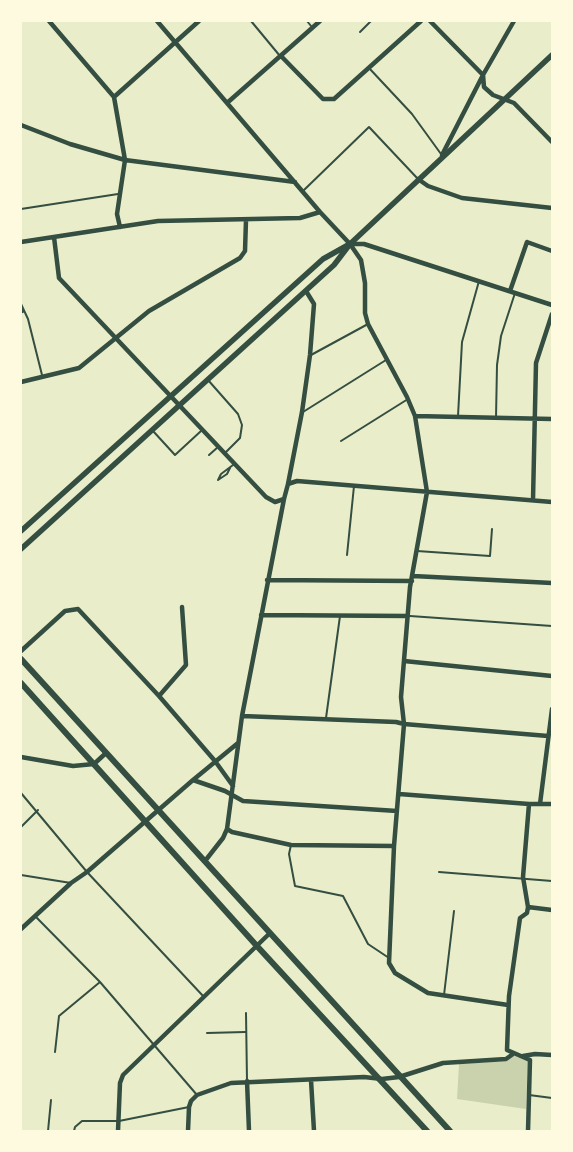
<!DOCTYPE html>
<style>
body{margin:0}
#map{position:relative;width:573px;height:1152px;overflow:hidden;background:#e9edc9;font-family:Poppins,sans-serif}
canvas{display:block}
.frame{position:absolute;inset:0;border:22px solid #fefae0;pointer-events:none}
</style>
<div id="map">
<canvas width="573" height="1152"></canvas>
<div class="frame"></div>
</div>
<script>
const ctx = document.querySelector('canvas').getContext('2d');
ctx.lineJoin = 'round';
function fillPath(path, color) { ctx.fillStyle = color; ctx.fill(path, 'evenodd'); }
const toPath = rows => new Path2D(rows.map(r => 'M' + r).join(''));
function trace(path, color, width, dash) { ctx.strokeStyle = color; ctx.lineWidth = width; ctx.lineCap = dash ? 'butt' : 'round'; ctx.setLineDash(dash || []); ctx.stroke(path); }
fillPath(toPath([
 [513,1055,528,1061,526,1109,457,1099,459,1064,507,1061]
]), '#cad2ad');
trace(toPath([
 [251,21,280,56],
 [307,21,311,26],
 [360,32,371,21],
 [369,68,412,114,441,154],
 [304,190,369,127,418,179],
 [21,209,118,194],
 [21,304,28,319,42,375],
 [311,355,368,324],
 [208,380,238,414,242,425,240,438,226,452],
 [303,412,386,360],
 [458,416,462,342,479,281],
 [496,418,497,365,501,336,515,293],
 [153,431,175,455,201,431],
 [341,441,408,399],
 [209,455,218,447],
 [218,480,221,474,233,465],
 [218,480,227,474,230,468],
 [417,551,490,556,492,529],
 [347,555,354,486],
 [410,616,552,626],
 [326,718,340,616],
 [21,793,87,872,204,997],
 [21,827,38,810],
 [291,845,289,854,295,886,343,896,368,944,389,958],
 [439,872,552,881],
 [21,875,71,883],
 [36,917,100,982,197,1095],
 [444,995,454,911],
 [246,1013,247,1081],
 [207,1033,245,1032],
 [55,1052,59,1016,100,982],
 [529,1095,552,1098],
 [48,1131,51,1100],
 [74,1131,75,1127,82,1121,119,1121,189,1107]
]), '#344e41', 2);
trace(toPath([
 [49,21,114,97,125,160,117,214,120,227],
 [157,21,320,212,350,244,361,260,365,283,365,313,368,324,407,397,415,416,427,492,410,587,401,697,404,724,394,846,389,963,395,973,428,993,508,1005],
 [430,21,483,75,484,87,493,95,514,103,552,142],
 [281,56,323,99,334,99,421,21],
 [114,97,199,21],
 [227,103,320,21],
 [21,125,70,144,125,160,295,182],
 [442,155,483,75,514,21],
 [418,179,428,186,462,198,552,208],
 [54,237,59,278,266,497,275,502,284,499,288,484,297,481,552,502],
 [21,242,158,221,300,218,320,212],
 [350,244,364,244,552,305],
 [510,291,527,242,552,251],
 [21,311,22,311],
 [21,382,79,368,149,311,240,258,245,251,246,220],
 [415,416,552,419],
 [288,484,302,412,310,355,314,304,306,291],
 [533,500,536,363,552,314],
 [413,576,552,583],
 [267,580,412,581],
 [261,615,408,616],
 [21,651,65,611,78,609,159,696,215,761,233,786],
 [404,661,552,676],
 [159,696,186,665,182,607],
 [242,716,396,722,404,724,548,736],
 [21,757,73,766,94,764,106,753],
 [193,780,238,743],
 [399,794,529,804,552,804],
 [540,804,552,709],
 [227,829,232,832,291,845,394,846],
 [205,861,223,838,227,829,242,716,284,499],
 [528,907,552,910],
 [21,929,71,883,87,872,193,780,225,791,243,801,397,811],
 [523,1056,535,1054,552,1055],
 [311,1080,314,1131],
 [247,1081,249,1131],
 [118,1131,120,1083,123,1075,270,933],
 [188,1131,189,1107,191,1101,197,1095,231,1083,364,1077,382,1079,399,1077,443,1063,506,1059,513,1054],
 [528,1131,530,1060,507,1050,509,996,520,918,527,913,528,907,523,877,529,804]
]), '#344e41', 4.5);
trace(toPath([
 [21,531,323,259,348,245],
 [21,549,334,265,350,244,552,55]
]), '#344e41', 5.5);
trace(toPath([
 [21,659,450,1131],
 [21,683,256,945,427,1131]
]), '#344e41', 6);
</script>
